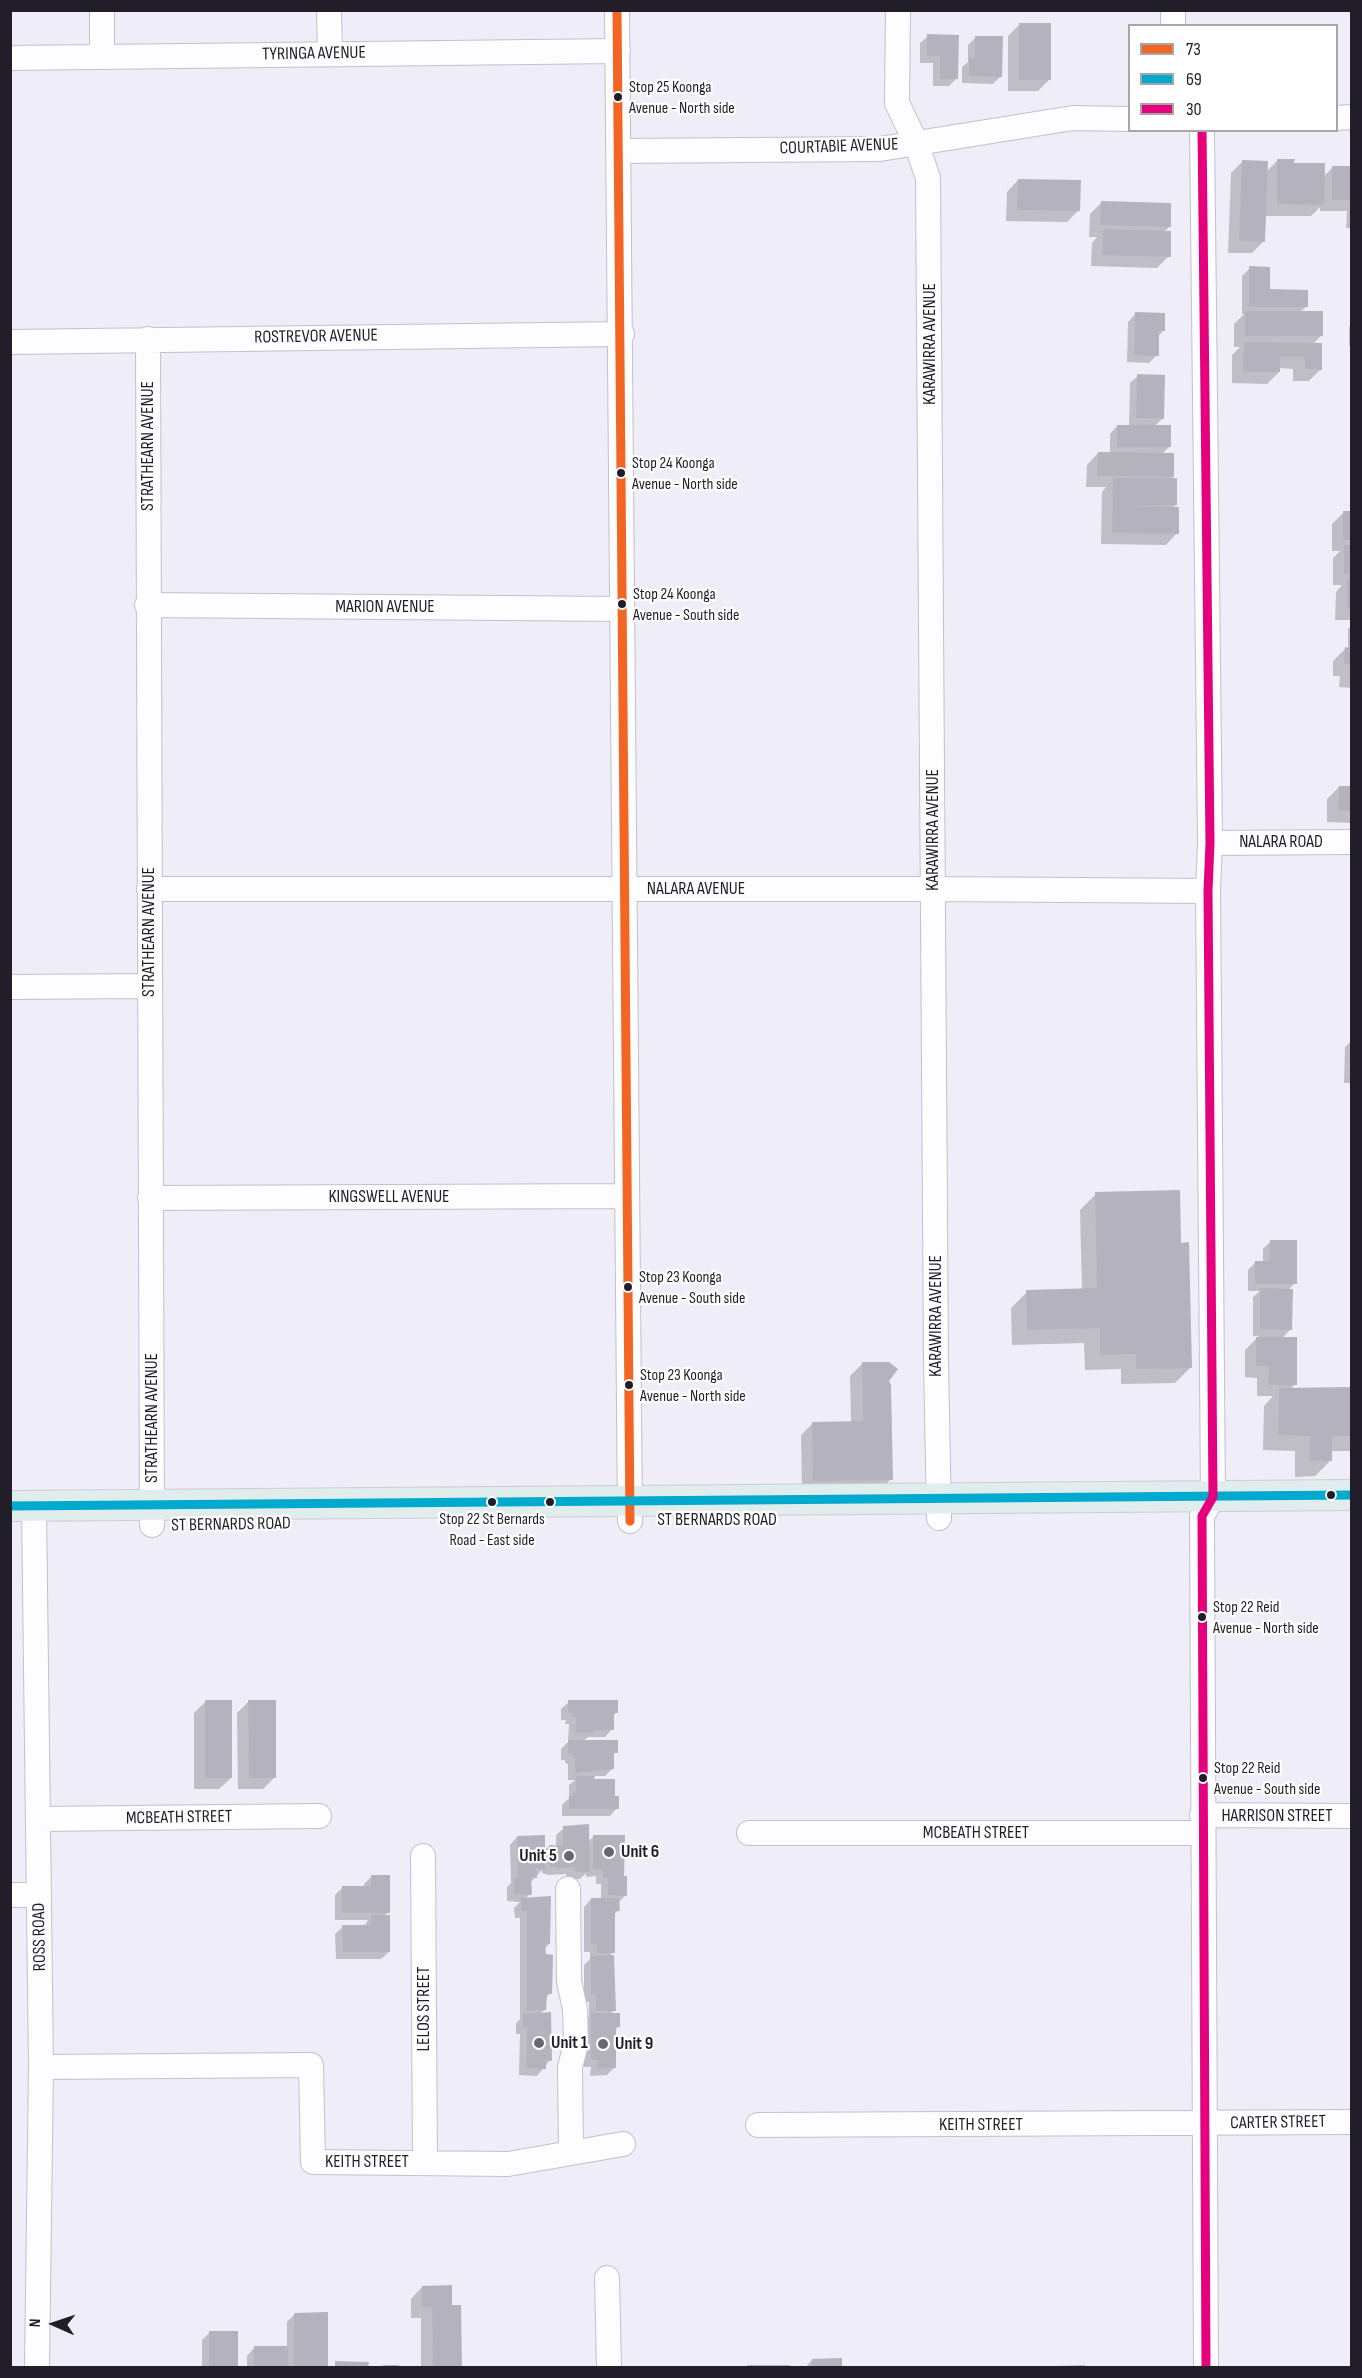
<!DOCTYPE html>
<style>
body{margin:0}
#map{position:relative;width:1362px;height:2378px;overflow:hidden;background:#efedf8;font-family:"Sofia Sans Condensed",sans-serif}
canvas{display:block}
.frame{position:absolute;inset:0;border:12px solid #211e2a;pointer-events:none}
.legend{position:absolute;left:1128px;top:24px;width:210px;height:108px;box-sizing:border-box;background:#fff;border:2px solid #a6a5aa;margin:0;padding:8px 10px;list-style:none;font-size:18px;color:#211e2a}
.legend li{display:flex;align-items:center;gap:12px;height:30px}
.legend b{width:30px;border:2px solid #a6a5aa}
.north{position:absolute;left:24px;top:2294px;width:60px;height:60px;-webkit-text-stroke:4px #fff;paint-order:stroke;rotate:273deg;font-size:16px;font-weight:700;line-height:24px;text-align:center;color:#211e2a}
.north::after{content:'';display:block;margin:auto;width:21px;height:27px;background:#211e2a;clip-path:polygon(50% 0,100% 100%,50% 72%,0 100%)}
</style>
<div id="map">
<canvas width="1362" height="2378"></canvas>
<div class="frame"></div>
<ul class="legend">
<li><b style="height:8px;background:#f26522"></b>73</li>
<li><b style="height:8px;background:#00a9ce"></b>69</li>
<li><b style="height:8px;background:#e5007d"></b>30</li>
</ul>
<div class="north">N</div>
</div>
<script>
const ctx = document.querySelector('canvas').getContext('2d');
ctx.lineJoin = 'round';
function fillPath(path, color) { ctx.fillStyle = color; ctx.fill(path, 'evenodd'); }
const toPath = rows => new Path2D(rows.map(r => 'M' + r).join(''));
function trace(path, color, width, dash) { ctx.strokeStyle = color; ctx.lineWidth = width; ctx.lineCap = dash ? 'butt' : 'round'; ctx.setLineDash(dash || []); ctx.stroke(path); }
function label(font, color, halo, rows, align = 'center') {
  ctx.font = font + ' "Sofia Sans Condensed",sans-serif'; ctx.lineWidth = 4.5; ctx.setLineDash([]); ctx.textBaseline = 'middle'; ctx.strokeStyle = halo; ctx.fillStyle = color; for (const [text, x, y, turn = 0] of rows) {
    ctx.save(); ctx.translate(x, y); ctx.rotate((+turn || 0) * Math.PI / 180); ctx.textAlign = isNaN(turn) ? turn : align; if (halo) ctx.strokeText(text, 0, 0); ctx.fillText(text, 0, 0); ctx.restore();
  }
}
fillPath(toPath([
 [1020,24,1050,79,1038,91,1008,91,1008,36],
 [928,36,957,78,949,86,933,86,933,63,920,63,920,43],
 [976,37,1001,76,993,84,962,83,962,67,968,62,968,45],
 [1278,160,1293,164,1323,177,1333,167,1352,168,1352,228,1346,228,1347,211,1320,211,1320,207,1311,216,1264,216,1264,241,1252,253,1228,253,1231,173,1243,161,1266,172],
 [1018,180,1079,210,1067,222,1006,221,1007,192],
 [1101,203,1169,227,1164,232,1169,256,1157,268,1091,266,1092,243,1097,237,1089,237,1090,214],
 [1250,268,1269,291,1306,307,1300,312,1321,336,1313,344,1321,369,1309,381,1293,381,1293,369,1279,368,1279,372,1267,384,1232,383,1232,355,1240,347,1234,347,1234,324,1244,314,1242,314,1242,276],
 [1135,314,1163,331,1157,337,1157,355,1149,363,1127,362,1128,322],
 [1352,325,1352,346,1349,346,1349,327],
 [1138,376,1163,418,1155,426,1170,446,1162,454,1173,477,1169,480,1176,505,1172,508,1177,533,1166,545,1101,544,1102,492,1106,487,1086,487,1087,465,1098,453,1110,453,1110,434,1117,426,1129,426,1130,383],
 [1344,512,1352,512,1352,620,1335,620,1336,592,1342,585,1333,585,1333,558,1340,551,1332,551,1332,524],
 [1352,625,1352,688,1339,687,1340,676,1333,676,1333,661,1345,649,1348,649,1348,629],
 [1339,787,1352,787,1352,823,1327,822,1327,799],
 [1352,1041,1352,1083,1344,1083,1345,1047],
 [1096,1194,1191,1367,1175,1383,1121,1384,1121,1369,1085,1370,1084,1343,1012,1345,1011,1308,1027,1292,1082,1290,1080,1210],
 [1271,1241,1295,1283,1288,1290,1291,1329,1281,1339,1295,1384,1290,1390,1352,1389,1352,1451,1330,1451,1330,1461,1315,1476,1295,1477,1295,1451,1263,1450,1264,1406,1273,1396,1257,1396,1257,1378,1245,1377,1245,1350,1259,1336,1253,1336,1253,1297,1260,1291,1248,1291,1248,1270,1256,1262,1263,1263,1263,1249],
 [862,1364,887,1381,891,1479,879,1491,802,1492,801,1435,813,1423,851,1423,850,1376],
 [249,1701,275,1777,263,1789,238,1789,237,1713],
 [205,1702,231,1778,219,1789,194,1789,194,1713],
 [569,1702,616,1713,613,1716,612,1729,605,1737,588,1737,583,1741,616,1752,612,1756,612,1769,605,1776,593,1776,593,1781,613,1798,617,1808,610,1816,562,1816,562,1805,569,1798,569,1785,575,1780,568,1780,568,1764,565,1763,565,1760,561,1760,561,1749,568,1742,569,1724,565,1724,566,1720,561,1720,561,1709],
 [564,1828,588,1842,593,1837,623,1878,626,1895,618,1903,618,1910,614,1915,613,1952,609,1957,614,2010,610,2015,619,2026,614,2031,614,2068,607,2075,590,2076,591,2067,584,2067,584,2022,589,2017,589,2002,584,2001,584,1965,590,1959,590,1952,584,1952,584,1907,591,1899,601,1899,601,1884,596,1884,596,1876,586,1877,586,1873,580,1879,567,1879,566,1874,549,1875,542,1873,542,1870,530,1883,530,1894,524,1900,549,1944,544,1949,551,1993,545,1998,545,2009,539,2015,550,2060,537,2076,519,2075,520,2034,516,2034,516,2023,520,2019,520,1918,515,1918,514,1908,520,1902,507,1901,507,1887,511,1883,510,1845,517,1837,543,1852,549,1846,556,1847,556,1835],
 [371,1877,389,1912,384,1916,389,1952,381,1959,336,1959,335,1934,343,1927,364,1927,368,1920,335,1920,335,1895,343,1887,364,1887,364,1884],
 [422,2287,451,2306,460,2368,421,2368,421,2318,411,2318,411,2299],
 [295,2314,326,2368,247,2368,247,2356,254,2348,287,2348,287,2322],
 [210,2332,237,2368,202,2368,202,2340],
 [812,2360,841,2368,805,2368]
]), '#0003');
fillPath(toPath([
 [1019,23,1051,23,1051,80,1019,80],
 [927,34,959,35,958,79,940,79,940,56,927,56],
 [975,36,1003,36,1002,77,969,76,969,58,975,58],
 [1277,159,1295,159,1294,163,1325,163,1324,205,1277,204],
 [1242,160,1268,161,1265,242,1239,241],
 [1332,166,1352,166,1352,200,1332,200],
 [1018,179,1081,180,1080,211,1017,210],
 [1101,201,1171,203,1171,227,1100,225],
 [1103,229,1171,231,1171,257,1102,255],
 [1249,266,1270,267,1270,289,1308,290,1308,307,1249,307],
 [1245,311,1323,311,1323,336,1245,336],
 [1135,312,1165,313,1165,331,1159,331,1159,356,1134,355],
 [1244,342,1322,343,1322,370,1305,369,1305,357,1280,357,1280,372,1243,372],
 [1137,374,1165,375,1164,419,1136,418],
 [1117,425,1171,425,1171,447,1117,447],
 [1098,452,1174,453,1174,477,1097,476],
 [1113,478,1177,478,1177,505,1122,506,1179,507,1179,534,1112,533],
 [1343,511,1352,511,1352,540,1343,540],
 [1344,545,1352,545,1352,574,1344,574],
 [1347,578,1352,578,1352,609,1347,609],
 [1345,647,1352,648,1352,664,1344,664],
 [1339,786,1352,786,1352,811,1338,811],
 [1180,1190,1181,1243,1189,1242,1192,1368,1136,1369,1136,1354,1100,1355,1100,1328,1027,1330,1026,1290,1097,1288,1095,1192],
 [1270,1240,1297,1240,1297,1284,1255,1284,1255,1261,1270,1261],
 [1260,1288,1293,1289,1292,1330,1260,1329],
 [1256,1337,1297,1337,1297,1385,1268,1385,1269,1366,1256,1366],
 [862,1362,889,1362,898,1369,889,1381,891,1385,893,1480,813,1481,812,1422,863,1421],
 [1352,1387,1352,1436,1332,1436,1332,1461,1310,1461,1310,1436,1278,1435,1279,1388],
 [205,1700,232,1700,232,1778,205,1778],
 [248,1700,276,1700,276,1778,249,1778],
 [568,1700,618,1700,618,1713,614,1713,614,1730,594,1730,594,1733,575,1733,576,1717,572,1717,573,1713,568,1713],
 [568,1740,618,1740,618,1753,614,1753,614,1769,575,1773,575,1756,572,1756,572,1753,568,1753],
 [576,1776,595,1776,594,1779,615,1779,615,1796,619,1796,619,1809,569,1809,569,1796,573,1796,573,1792,576,1793],
 [589,1824,590,1872,575,1872,574,1867,558,1868,549,1866,549,1845,563,1846,563,1826],
 [545,1835,545,1870,536,1868,537,1878,531,1877,532,1895,514,1894,514,1878,518,1878,517,1836],
 [593,1835,625,1835,624,1876,627,1876,627,1896,608,1895,608,1877,603,1878,603,1869,593,1870],
 [371,1875,390,1875,390,1913,342,1913,342,1886,371,1886],
 [551,1896,550,1944,545,1944,546,1954,553,1955,552,1994,547,1994,546,2010,527,2011,527,1911,522,1911,521,1898],
 [591,1898,619,1898,620,1911,615,1911,615,1953,597,1953,597,1945,591,1944],
 [371,1915,390,1915,390,1952,343,1952,342,1925,371,1925],
 [614,1955,616,2011,596,2011,596,1995,591,1994,591,1956],
 [551,2012,552,2061,546,2060,546,2069,526,2068,527,2027,523,2027,523,2014],
 [591,2013,620,2013,620,2027,616,2027,616,2068,597,2069,598,2060,591,2060],
 [452,2285,452,2305,461,2305,462,2368,433,2368,432,2307,422,2307,422,2286],
 [328,2312,328,2368,294,2368,294,2313],
 [209,2331,238,2331,238,2368,209,2368],
 [254,2346,288,2346,288,2368,254,2368],
 [842,2358,842,2368,812,2368,812,2359],
 [335,2361,369,2362,368,2368,335,2368],
 [383,2365,399,2365,399,2368,383,2368],
 [747,2365,790,2365,790,2368,747,2368],
 [1085,2365,1085,2368,1056,2368,1056,2366]
]), '#b4b3bd');
const minor = toPath([
 [102,10,102,57],
 [329,10,330,53],
 [617,10,630,1521],
 [898,10,897,103,916,143,928,178,936,1361,939,1518],
 [1173,10,1173,26],
 [10,58,618,51],
 [1336,118,1352,117],
 [1202,130,1210,843,1208,891,1213,1497,1202,1516,1206,2368],
 [619,151,880,149,1073,118,1130,119],
 [148,339,152,1525],
 [10,342,622,334],
 [147,605,623,609],
 [1210,843,1352,842],
 [149,889,934,889,1208,891],
 [10,987,149,986],
 [150,1198,627,1196],
 [34,1506,41,2067,37,2368],
 [1202,1815,1352,1816],
 [38,1819,319,1816],
 [749,1833,1202,1833],
 [423,1856,425,2163],
 [568,1889,569,1981,575,2009,576,2044,570,2067,571,2153],
 [10,1895,39,1895],
 [41,2067,311,2065,313,2162,508,2164,623,2144],
 [758,2125,1352,2122],
 [607,2278,609,2368]
]);
const major = toPath([
 [10,1506,1352,1495]
]);
trace(minor, '#c2c0cc', 26);
trace(major, '#cdccd2', 32);
trace(minor, '#fdfcfe', 24);
trace(major, '#e1eced', 30);
trace(toPath([
 [617,10,630,1521]
]), '#f26522', 9);
trace(toPath([
 [10,1506,1352,1495]
]), '#00a9ce', 9);
trace(toPath([
 [1202,130,1210,843,1208,891,1213,1497,1202,1516,1206,2368]
]), '#e5007d', 9);
for (const [x, y, r, color] of [
 [618,97,5,"#211e2a"],
 [621,473,5,"#211e2a"],
 [622,604,5,"#211e2a"],
 [628,1287,5,"#211e2a"],
 [629,1385,5,"#211e2a"],
 [1331,1495,5,"#211e2a"],
 [492,1502,5,"#211e2a"],
 [550,1502,5,"#211e2a"],
 [1202,1617,5,"#211e2a"],
 [1203,1778,5,"#211e2a"],
 [609,1852,6,"#696672"],
 [569,1856,6,"#696672"],
 [539,2043,6,"#696672"],
 [603,2044,6,"#696672"]
]) { const dot = new Path2D(); dot.arc(x, y, r, 0, 2 * Math.PI); ctx.fillStyle = color; ctx.fill(dot); trace(dot, '#fff', 2); }
label('16px', '#211e2a', '#fff', [
 ["Stop 25 Koonga",629,88],
 ["Avenue - North side",629,109],
 ["Stop 24 Koonga",632,464],
 ["Avenue - North side",632,485],
 ["Stop 24 Koonga",633,595],
 ["Avenue - South side",633,616],
 ["Stop 23 Koonga",639,1278],
 ["Avenue - South side",639,1299],
 ["Stop 23 Koonga",640,1376],
 ["Avenue - North side",640,1397],
 ["Stop 22 St Bernards",492,1520,"center"],
 ["Road - East side",492,1541,"center"],
 ["Stop 22 Reid",1213,1608],
 ["Avenue - North side",1213,1629],
 ["Stop 22 Reid",1214,1769],
 ["Avenue - South side",1214,1790]
], 'left');
label('18px', '#211e2a', '#fff', [
 ["TYRINGA AVENUE",314,54,-1],
 ["COURTABIE AVENUE",839,147,-2],
 ["ROSTREVOR AVENUE",316,337,-1],
 ["KARAWIRRA AVENUE",930,344,-90],
 ["STRATHEARN AVENUE",148,446,-90],
 ["MARION AVENUE",385,607],
 ["KARAWIRRA AVENUE",933,830,-90],
 ["NALARA ROAD",1281,842],
 ["NALARA AVENUE",696,889],
 ["STRATHEARN AVENUE",149,932,-90],
 ["KINGSWELL AVENUE",389,1197],
 ["KARAWIRRA AVENUE",936,1316,-90],
 ["STRATHEARN AVENUE",152,1418,-90],
 ["ST BERNARDS ROAD",717,1520],
 ["ST BERNARDS ROAD",231,1525,-1],
 ["HARRISON STREET",1277,1816],
 ["MCBEATH STREET",179,1818,-1],
 ["MCBEATH STREET",976,1833],
 ["ROSS ROAD",40,1937,-91],
 ["LELOS STREET",424,2009,-90],
 ["CARTER STREET",1278,2123,-1],
 ["KEITH STREET",981,2125],
 ["KEITH STREET",367,2162]
]);
label('bold 18px', '#211e2a', '#fff', [
 ["Unit 6",621,1852],
 ["Unit 5",557,1856,"right"],
 ["Unit 1",551,2043],
 ["Unit 9",615,2044]
], 'left');
</script>
